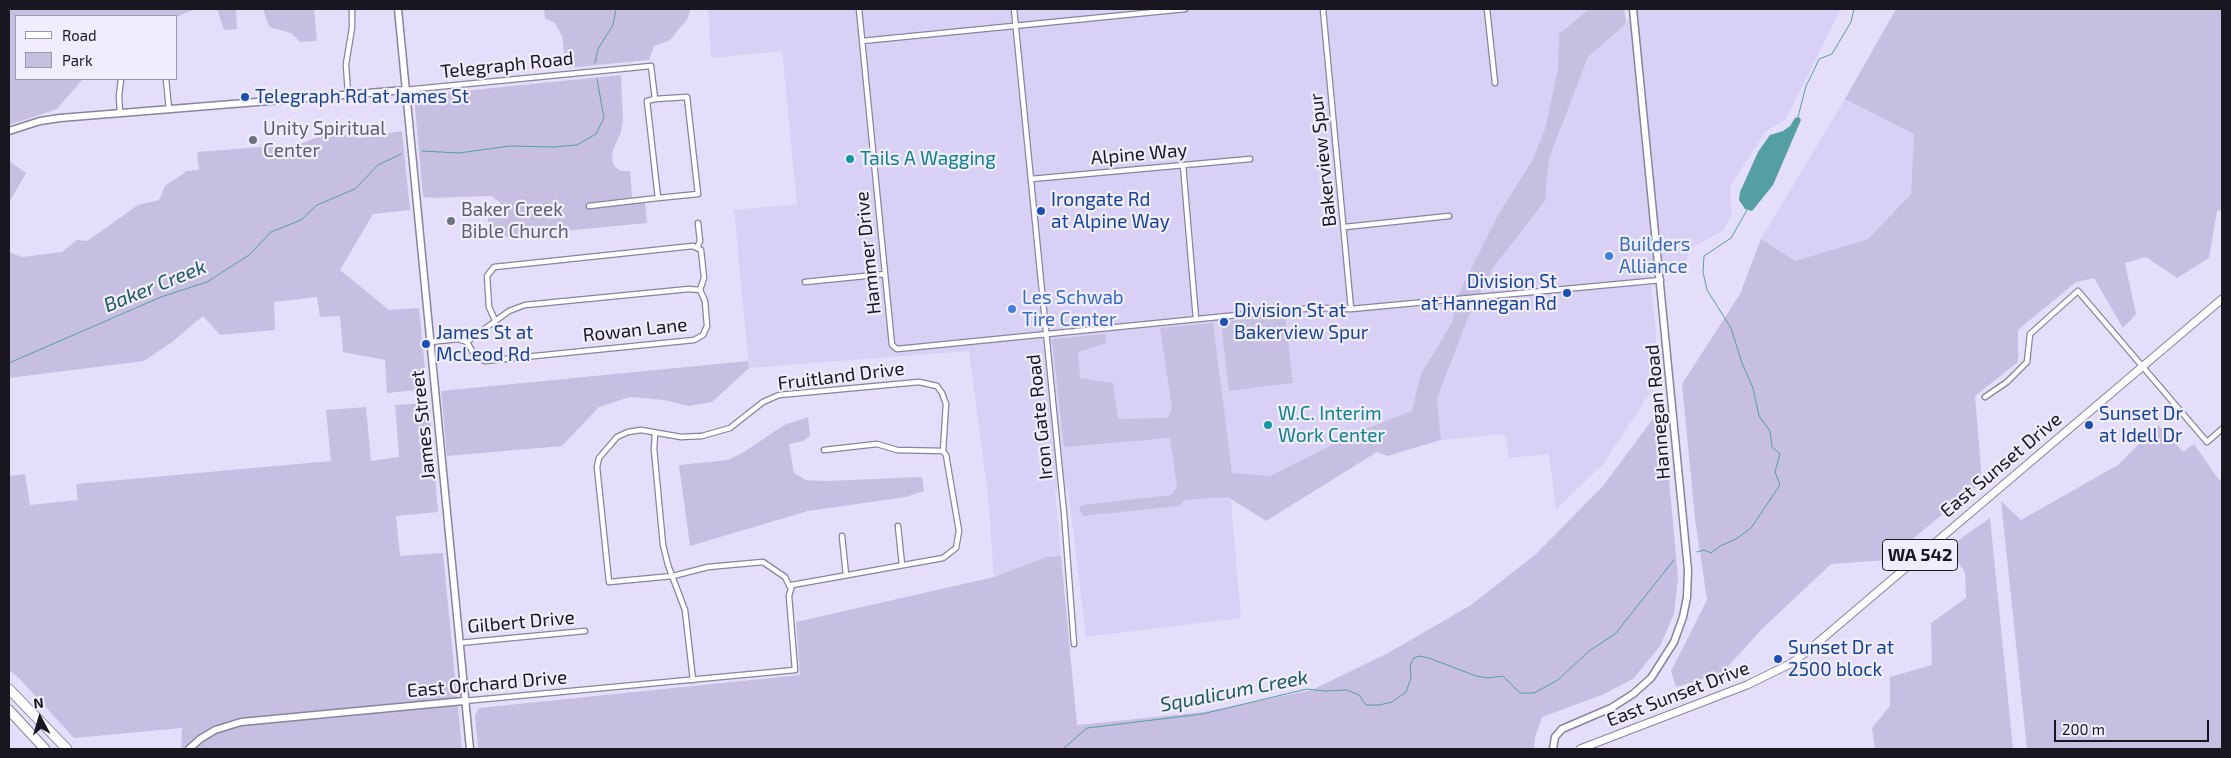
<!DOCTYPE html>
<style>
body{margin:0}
#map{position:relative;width:2231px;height:758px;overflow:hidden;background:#e4defa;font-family:"Exo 2",sans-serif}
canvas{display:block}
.frame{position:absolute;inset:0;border:10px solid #191620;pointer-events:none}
.legend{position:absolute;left:15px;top:15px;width:162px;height:65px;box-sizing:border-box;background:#f1edfe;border:1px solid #9b97a5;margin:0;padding:6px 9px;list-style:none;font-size:15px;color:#191620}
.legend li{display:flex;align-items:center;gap:10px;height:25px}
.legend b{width:25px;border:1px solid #9b97a5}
.north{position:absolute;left:15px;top:693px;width:50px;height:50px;-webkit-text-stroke:4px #f1edfe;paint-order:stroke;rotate:354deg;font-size:14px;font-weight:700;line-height:20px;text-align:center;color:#191620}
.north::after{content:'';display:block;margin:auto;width:18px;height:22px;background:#191620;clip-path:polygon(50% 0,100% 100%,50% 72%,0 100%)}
.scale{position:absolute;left:2054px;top:720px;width:155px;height:22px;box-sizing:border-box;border:2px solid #191620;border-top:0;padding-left:6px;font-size:15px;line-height:18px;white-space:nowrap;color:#191620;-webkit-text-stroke:4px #f1edfe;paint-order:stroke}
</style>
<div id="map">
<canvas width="2231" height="758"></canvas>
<div class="frame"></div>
<ul class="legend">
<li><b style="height:6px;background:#fff"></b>Road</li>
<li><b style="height:14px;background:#c7bfe1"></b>Park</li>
</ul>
<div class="north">N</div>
<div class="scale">200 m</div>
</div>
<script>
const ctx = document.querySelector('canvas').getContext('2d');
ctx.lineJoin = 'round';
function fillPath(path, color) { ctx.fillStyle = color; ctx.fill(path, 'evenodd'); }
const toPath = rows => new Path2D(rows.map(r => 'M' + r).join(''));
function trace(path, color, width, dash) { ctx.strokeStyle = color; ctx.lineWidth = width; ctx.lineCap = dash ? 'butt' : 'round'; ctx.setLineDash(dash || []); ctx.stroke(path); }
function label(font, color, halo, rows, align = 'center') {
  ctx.font = font + ' "Exo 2",sans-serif'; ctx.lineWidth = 4.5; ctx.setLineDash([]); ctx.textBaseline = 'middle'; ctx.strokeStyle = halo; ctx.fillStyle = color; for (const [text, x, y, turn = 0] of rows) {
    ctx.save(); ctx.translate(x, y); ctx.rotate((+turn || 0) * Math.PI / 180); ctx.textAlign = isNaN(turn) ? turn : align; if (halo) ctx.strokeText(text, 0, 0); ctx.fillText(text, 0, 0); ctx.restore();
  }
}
fillPath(toPath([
 [708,9,1589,9,1559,34,1558,68,1545,129,1532,161,1499,213,1454,307,1452,322,1420,376,1412,411,1355,433,1246,488,1231,500,1241,618,1086,637,1068,489,1055,490,1061,556,1046,557,994,577,988,496,969,351,749,368,734,210,797,204,782,51,711,58],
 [1637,9,1841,9,1786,119,1766,131,1730,186,1732,213,1724,230,1689,249,1687,261,1650,273,1660,378,1603,464,1556,510,1549,454,1509,458,1505,434,1441,440,1437,399,1468,318,1493,268,1545,201,1549,159,1588,57,1619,30],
 [1845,99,1914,134,1911,194,1868,239,1795,261,1761,239]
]), '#d9d1f5');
fillPath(toPath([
 [9,9,195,9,176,17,16,16,16,79,83,79,57,109,9,125],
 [215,9,236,9,237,29,224,30,217,9],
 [263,9,314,9,317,41,300,42,291,33,269,27],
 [544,9,690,9,688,18,670,40,654,46,649,60,566,68,562,36,555,23,545,18],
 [1589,9,1624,9,1626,22,1619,30,1588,57,1549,159,1545,201,1493,268,1468,318,1437,399,1441,440,1387,456,1377,452,1266,521,1228,497,1185,500,1179,506,1083,516,1079,508,1082,505,1171,495,1177,487,1170,438,1064,447,1052,339,1105,334,1106,343,1078,352,1080,378,1113,383,1118,419,1168,418,1172,408,1160,328,1213,323,1232,473,1270,476,1355,433,1412,411,1420,376,1452,322,1454,307,1461,289,1499,213,1532,161,1545,129,1558,68,1559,34],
 [1896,9,2222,9,2222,210,2217,211,2209,258,2177,278,2146,257,2125,263,2136,314,2123,328,2094,278,2076,282,2018,330,2018,362,1975,396,1982,482,1887,560,1831,564,1762,629,1722,673,1676,687,1671,671,1707,600,1695,518,1682,384,1740,294,1761,239,1795,261,1868,239,1911,194,1914,134,1845,99],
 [621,75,623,121,621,132,613,150,612,160,615,167,621,171,630,171,632,197,645,202,647,223,490,238,487,212,500,210,500,202,491,196,432,198,423,197,414,96],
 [402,131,410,210,373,214,340,270,389,310,419,308,427,389,387,393,385,360,343,352,340,316,320,317,317,297,274,302,275,330,220,335,203,316,172,342,144,361,9,378,9,252,22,257,62,252,77,240,87,241,138,205,159,200,165,186,187,171,199,170,197,152,300,144,332,132,359,138],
 [9,161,26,173,9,203],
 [1285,315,1293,383,1229,391,1221,322],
 [748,361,749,368,712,402,689,406,664,400,630,397,599,407,562,446,447,456,441,391],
 [429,403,438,512,396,516,400,556,443,553,462,749,181,749,182,728,74,738,19,678,9,670,9,476,25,474,30,505,78,500,76,484,331,461,326,410,366,407,371,461,399,457,395,405],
 [1661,408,1664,425,1678,577,1674,614,1660,646,1633,679,1602,695,1542,717,1535,737,1534,749,478,749,475,715,479,708,800,675,796,622,994,577,1046,557,1061,556,1077,725,1204,712,1312,690,1388,653,1471,605,1536,554,1603,486],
 [808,417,810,436,803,441,789,444,794,473,806,480,825,481,922,477,924,491,906,497,808,511,690,546,679,465,728,460,744,452,784,425],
 [2158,425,2183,452,2194,444,2219,480,2222,480,2222,749,2027,749,2001,501,2021,520,2118,465],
 [1990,518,2013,749,1875,749,1872,728,1890,706,1890,677,1932,665,1931,623,1966,598,1965,573,1949,547]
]), '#c7bfe1');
fillPath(toPath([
 [1799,117,1801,120,1773,185,1752,211,1745,209,1739,200,1740,192,1758,152,1770,135,1783,131,1790,126,1795,118]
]), '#549fa2');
trace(toPath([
 [595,63,598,49,613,25,616,9],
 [1798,117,1806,86,1814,70,1819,59,1832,54,1851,22,1854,9],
 [422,151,459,153,510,146,553,147,577,145,596,134,604,118,597,79],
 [9,363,161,297,207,282,249,255,271,232,301,220,317,205,355,189,378,165,401,154],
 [1697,552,1704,550,1711,553,1720,546,1736,539,1751,528,1780,485,1775,472,1780,454,1772,447,1770,431,1759,416,1753,388,1742,363,1731,328,1707,290,1703,272,1704,256,1731,238,1747,210],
 [1063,749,1087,728,1202,714,1307,689,1325,691,1347,690,1359,695,1366,705,1379,705,1392,702,1406,692,1411,678,1410,665,1414,658,1420,656,1429,658,1476,676,1488,678,1503,676,1520,693,1534,693,1558,680,1589,651,1615,634,1674,560]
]), '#549fa2', 1);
const street = toPath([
 [859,9,892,345,897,349,1288,310,1317,308,1351,309,1661,280],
 [1014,9,1064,513,1074,644],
 [1323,9,1351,309],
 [1487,9,1495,83],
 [862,41,1185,9],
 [166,79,169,109],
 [405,90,651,66,655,99,647,101,658,198,698,194,687,97,655,99],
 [348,95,346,64,352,28,352,9],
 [120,113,119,96,121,79],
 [1183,165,1196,319],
 [1031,179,1250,159],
 [589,206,658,198],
 [1345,227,1449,216],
 [697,248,700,241,698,223],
 [805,282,885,274],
 [495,320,489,307,487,276,494,267,504,266,693,246,701,250,704,278,700,290],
 [430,342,458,339,467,342,475,356,485,361,694,340,703,335,707,326,705,301,700,290],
 [467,342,509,311,525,305,689,289,700,290],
 [1985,397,2007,382,2027,362,2030,334,2078,291,2207,442,2222,429],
 [655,433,654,449,663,545,668,565,685,610,693,680],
 [824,450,877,444,897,450,943,451],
 [898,526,902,565],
 [842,536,846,575],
 [459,643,585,631],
 [464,701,795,670,789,596,792,585,943,558,956,548,959,531,946,455,943,451,946,404,942,393,937,386,919,382,779,395,763,402,730,428,702,436,681,437,641,430,628,432,617,437,599,458,597,467,609,582,673,576,708,567,763,562,785,577,790,587]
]);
const secondary = toPath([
 [398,9,470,749],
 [9,131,40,121,60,118,405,90],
 [189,749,200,739,215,730,241,722,464,701],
 [1553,749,1555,737,1562,729,1611,708,1633,694,1651,678,1674,642,1683,617,1687,597,1688,570,1633,9]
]);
const primary = toPath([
 [1580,749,1747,685,1790,664,1809,650,2222,299]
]);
const highway = toPath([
 [9,689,67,749],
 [9,710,45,749]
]);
trace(street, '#89839d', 7);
trace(secondary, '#89839d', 9);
trace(primary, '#89839d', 9);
trace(highway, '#89839d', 11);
trace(street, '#fff', 4.5);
trace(secondary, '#fff', 6);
trace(primary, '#fff', 7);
trace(highway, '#fff', 9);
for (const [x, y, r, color] of [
 [245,97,5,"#1a4fb4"],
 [253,140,5,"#6b7280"],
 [850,159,5,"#0f9aa8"],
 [1041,211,5,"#1a4fb4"],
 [451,221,5,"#6b7280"],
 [1609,256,5,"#3f7fe0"],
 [1567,293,5,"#1a4fb4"],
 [1012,309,5,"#3f7fe0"],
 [1224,322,5,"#1a4fb4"],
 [426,344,5,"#1a4fb4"],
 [1268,425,5,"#0f9aa8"],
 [2089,425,5,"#1a4fb4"],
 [1778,659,5,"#1a4fb4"]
]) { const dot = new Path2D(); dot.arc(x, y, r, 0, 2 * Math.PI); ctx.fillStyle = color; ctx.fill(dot); trace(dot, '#f1edfe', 2); }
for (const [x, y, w] of [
 [1920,555,75]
]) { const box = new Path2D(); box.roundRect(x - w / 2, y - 15.5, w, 31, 4); ctx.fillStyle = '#f1edfe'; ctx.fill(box); trace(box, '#191620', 1); }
label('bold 18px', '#191620', null, [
 ["WA 542",1920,555]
]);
label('19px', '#191620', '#f1edfe', [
 ["Telegraph Road",507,65,-6],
 ["Alpine Way",1139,154,-5],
 ["Bakerview Spur",1323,160,-96],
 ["Hammer Drive",868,253,-96],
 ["Rowan Lane",635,330,-6],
 ["Fruitland Drive",841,376,-7],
 ["Hannegan Road",1658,412,-95],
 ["Iron Gate Road",1040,417,-96],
 ["James Street",423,425,-96],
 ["East Sunset Drive",2001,465,-40],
 ["Gilbert Drive",521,622,-5],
 ["East Orchard Drive",487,684,-5],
 ["East Sunset Drive",1678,694,-21]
]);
label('19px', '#164399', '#f1edfe', [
 ["Telegraph Rd at James St",255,97],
 ["Irongate Rd",1051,200],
 ["at Alpine Way",1051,222],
 ["Division St",1557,282,"right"],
 ["at Hannegan Rd",1557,304,"right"],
 ["Division St at",1234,311],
 ["Bakerview Spur",1234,333],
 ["James St at",436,333],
 ["McLeod Rd",436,355],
 ["Sunset Dr",2099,414],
 ["at Idell Dr",2099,436],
 ["Sunset Dr at",1788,648],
 ["2500 block",1788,670]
], 'left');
label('19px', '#5b616d', '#f1edfe', [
 ["Unity Spiritual",263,129],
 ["Center",263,151],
 ["Baker Creek",461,210],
 ["Bible Church",461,232]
], 'left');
label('19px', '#0d838f', '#f1edfe', [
 ["Tails A Wagging",860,159],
 ["W.C. Interim",1278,414],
 ["Work Center",1278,436]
], 'left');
label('19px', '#366cbe', '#f1edfe', [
 ["Builders",1619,245],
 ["Alliance",1619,267],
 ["Les Schwab",1022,298],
 ["Tire Center",1022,320]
], 'left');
label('italic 20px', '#19595b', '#f1edfe', [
 ["Baker Creek",155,286,-22],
 ["Squalicum Creek",1234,691,-11]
]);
</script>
